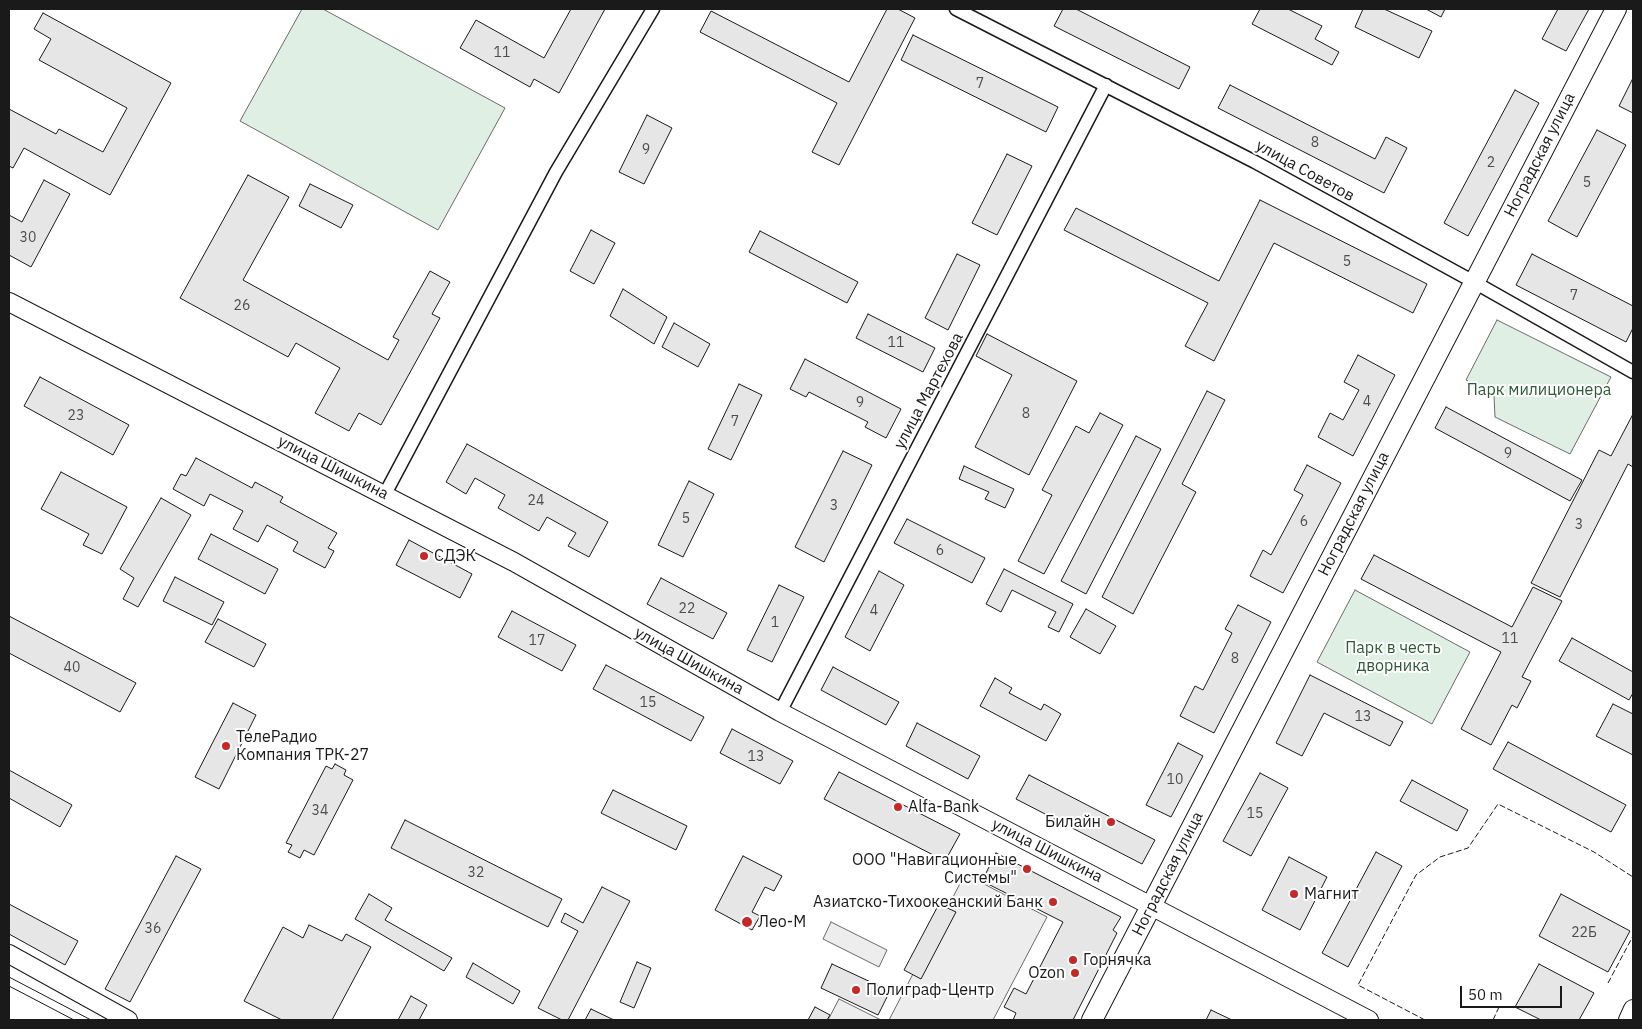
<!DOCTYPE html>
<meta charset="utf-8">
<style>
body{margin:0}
#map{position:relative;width:1642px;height:1029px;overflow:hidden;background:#fff;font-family:"IBM Plex Sans",sans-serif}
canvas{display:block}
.frame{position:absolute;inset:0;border:10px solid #1a1a1a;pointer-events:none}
.scale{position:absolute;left:1460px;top:986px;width:102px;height:22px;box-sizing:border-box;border:2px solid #1a1a1a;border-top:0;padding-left:6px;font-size:15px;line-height:18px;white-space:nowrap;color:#1a1a1a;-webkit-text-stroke:4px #fff;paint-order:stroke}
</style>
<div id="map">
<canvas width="1642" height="1029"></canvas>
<div class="frame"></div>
<div class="scale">50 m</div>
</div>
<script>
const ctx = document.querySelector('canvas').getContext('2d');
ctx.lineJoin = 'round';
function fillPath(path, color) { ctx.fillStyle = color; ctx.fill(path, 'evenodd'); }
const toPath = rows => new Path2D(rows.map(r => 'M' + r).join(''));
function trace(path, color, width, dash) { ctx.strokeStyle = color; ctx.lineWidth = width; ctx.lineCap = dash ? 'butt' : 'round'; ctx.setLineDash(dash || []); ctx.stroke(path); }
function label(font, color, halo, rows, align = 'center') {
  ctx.font = font + ' "IBM Plex Sans",sans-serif'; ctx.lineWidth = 4; ctx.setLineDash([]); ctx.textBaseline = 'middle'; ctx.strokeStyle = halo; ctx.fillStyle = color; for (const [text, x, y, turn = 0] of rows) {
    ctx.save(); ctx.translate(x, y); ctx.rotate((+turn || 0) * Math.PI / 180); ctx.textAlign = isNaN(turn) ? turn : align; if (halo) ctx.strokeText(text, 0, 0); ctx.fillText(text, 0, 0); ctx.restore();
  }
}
const green = toPath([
 [302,9,323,9,505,108,438,230,240,121,302,9],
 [1497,320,1611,377,1570,454,1495,417,1494,396,1466,380,1497,320],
 [1355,590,1470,652,1432,724,1317,662,1355,590]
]);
fillPath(green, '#e0efe3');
trace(green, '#6a6a6a', 1);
const parking = toPath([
 [965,874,1047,917,993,1020,889,1020,965,874],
 [831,922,887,950,879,967,823,939,831,922],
 [839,999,881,1020,828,1020,839,999]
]);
fillPath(parking, '#ededed');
trace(parking, '#6a6a6a', 1);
const building = toPath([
 [571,9,605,9,559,93,534,79,530,87,460,48,476,20,544,58,571,9],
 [887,9,898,9,915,18,839,165,812,152,837,103,700,32,711,11,849,82,887,9],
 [1063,9,1076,9,1190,67,1179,89,1054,26,1063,9],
 [1260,9,1288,9,1322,26,1315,39,1339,52,1332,65,1252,24,1260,9],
 [1363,9,1384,9,1432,31,1419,58,1355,27,1363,9],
 [1426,9,1445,9,1441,17,1426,9],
 [1558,9,1589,9,1566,51,1542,39,1558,9],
 [43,13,171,83,110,195,24,148,13,168,9,166,9,109,56,134,59,129,103,152,127,108,39,60,51,39,34,29,43,13],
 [913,35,1058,107,1046,132,901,60,913,35],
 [1633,78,1633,113,1619,106,1633,78],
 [1230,85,1375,159,1386,137,1407,148,1384,193,1218,108,1230,85],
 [1515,90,1539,103,1468,236,1444,223,1515,90],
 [647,115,672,128,644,184,619,172,647,115],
 [1597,130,1626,145,1577,237,1548,221,1597,130],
 [1007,154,1032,166,997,235,972,223,1007,154],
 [248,175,289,197,243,280,388,360,399,340,393,337,430,271,450,282,432,314,440,318,381,425,359,413,349,431,315,413,340,368,296,343,288,357,180,298,248,175],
 [44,180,70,194,31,267,9,255,9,215,22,222,44,180],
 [310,184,353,205,341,228,299,206,310,184],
 [1260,200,1427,284,1413,313,1274,243,1214,361,1185,346,1208,303,1064,230,1076,208,1219,281,1260,200],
 [591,230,615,243,594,284,570,271,591,230],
 [760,231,858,282,847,303,749,252,760,231],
 [957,254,980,265,948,330,925,318,957,254],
 [1532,254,1633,306,1633,328,1626,342,1516,285,1532,254],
 [623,289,667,317,654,344,610,316,623,289],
 [868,314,935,348,923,372,856,338,868,314],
 [674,323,710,344,698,367,662,347,674,323],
 [987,334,1077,381,1029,475,975,447,1012,375,976,356,987,334],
 [1358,355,1395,375,1353,456,1318,437,1330,413,1343,420,1359,390,1344,382,1358,355],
 [805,359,901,409,886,438,865,427,868,422,809,392,806,397,790,389,805,359],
 [40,377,129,425,113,455,24,406,40,377],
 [739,384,762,395,731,460,708,449,739,384],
 [1207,391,1225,400,1182,484,1196,492,1133,614,1102,597,1207,391],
 [1446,407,1582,480,1570,501,1435,428,1446,407],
 [1100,413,1123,425,1044,574,1018,561,1052,495,1042,490,1076,426,1089,433,1100,413],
 [1633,414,1633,467,1628,464,1560,597,1531,583,1599,450,1611,456,1633,414],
 [1136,436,1161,449,1086,594,1061,581,1136,436],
 [467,444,608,522,589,557,568,546,576,533,547,517,539,531,498,508,505,495,475,478,466,494,446,482,467,444],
 [843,451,872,465,824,562,795,547,843,451],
 [196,458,252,488,255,482,283,497,280,502,337,533,328,548,334,551,325,568,293,551,298,542,267,525,258,542,233,529,243,511,210,494,204,506,173,489,181,474,186,476,196,458],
 [1307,465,1341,483,1283,593,1250,576,1263,550,1271,555,1303,495,1294,490,1307,465],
 [964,466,1014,489,1005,508,985,499,989,492,959,479,964,466],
 [61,472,127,507,102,554,83,545,89,534,41,509,61,472],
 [689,481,714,494,683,557,658,545,689,481],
 [161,498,191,515,138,607,123,599,134,578,120,569,161,498],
 [907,519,985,558,972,583,894,543,907,519],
 [211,534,278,569,265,594,198,559,211,534],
 [409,540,472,574,460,598,396,565,409,540],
 [1374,555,1512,627,1533,587,1562,601,1522,677,1531,681,1517,708,1512,705,1491,745,1461,729,1501,652,1361,579,1374,555],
 [1004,569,1073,604,1059,632,1048,627,1056,612,1012,590,1001,612,986,604,1004,569],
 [879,571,904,585,870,651,845,637,879,571],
 [175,577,224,602,212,625,163,601,175,577],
 [661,578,727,613,713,639,647,604,661,578],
 [779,585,804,597,772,662,747,650,779,585],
 [1238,605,1271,622,1214,733,1180,716,1195,686,1203,690,1232,633,1225,629,1238,605],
 [1086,609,1116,626,1100,654,1070,637,1086,609],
 [512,611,576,645,562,671,498,637,512,611],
 [9,616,136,683,120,712,9,653,9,616],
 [218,619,266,644,254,667,205,642,218,619],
 [1572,638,1633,672,1633,693,1629,700,1559,661,1572,638],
 [606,665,704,717,691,741,593,689,606,665],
 [833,667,899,702,886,725,821,690,833,667],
 [1310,675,1403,722,1390,746,1324,713,1302,756,1276,743,1310,675],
 [995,678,1012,688,1009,693,1041,710,1044,704,1061,714,1046,741,980,706,995,678],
 [233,703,256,715,219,789,195,777,233,703],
 [1613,704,1633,714,1633,755,1596,736,1613,704],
 [917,723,980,756,968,779,906,746,917,723],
 [732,729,793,761,780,784,720,753,732,729],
 [1508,742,1626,805,1611,832,1493,769,1508,742],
 [1178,743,1203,756,1171,817,1146,805,1178,743],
 [335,764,346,770,344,775,353,780,314,855,304,850,300,858,288,852,292,845,286,843,326,766,332,769,335,764],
 [9,770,72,805,60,827,9,798,9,770],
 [839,772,960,834,945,861,824,799,839,772],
 [1260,773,1288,788,1251,856,1223,841,1260,773],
 [1029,775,1155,840,1142,864,1016,799,1029,775],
 [1412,780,1468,810,1457,831,1400,801,1412,780],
 [613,790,687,826,676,850,601,813,613,790],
 [405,820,562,899,548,927,391,848,405,820],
 [1376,852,1402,866,1348,967,1322,953,1376,852],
 [996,853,1121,917,1113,930,1117,933,1073,1020,1013,1020,1016,1013,1004,1007,1014,988,1026,994,1063,922,982,881,996,853],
 [176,856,201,869,130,1002,105,989,176,856],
 [743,856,782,876,774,891,765,887,752,912,760,916,752,930,715,910,743,856],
 [1289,857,1327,877,1300,930,1262,910,1289,857],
 [602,887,630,901,568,1020,562,1020,538,1008,578,931,561,922,565,913,583,923,602,887],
 [369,894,392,908,385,920,452,958,444,971,355,919,369,894],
 [1561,894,1630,931,1608,972,1539,936,1561,894],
 [9,904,78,941,65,965,9,934,9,904],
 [939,904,956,912,921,979,904,970,939,904],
 [309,925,342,941,346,934,371,947,332,1020,282,1020,244,1001,283,927,303,938,309,925],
 [637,962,651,968,634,1008,620,1002,637,962],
 [473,963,520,991,513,1004,466,977,473,963],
 [832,964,890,991,878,1015,821,988,832,964],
 [1539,964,1594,993,1579,1020,1541,1020,1515,1007,1539,964],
 [411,996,427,1005,419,1020,398,1020,411,996],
 [815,1007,830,1015,827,1020,808,1020,815,1007],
 [591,1009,614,1020,585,1020,591,1009],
 [1211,1010,1232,1020,1206,1020,1211,1010]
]);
fillPath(building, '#e6e6e6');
trace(building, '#1a1a1a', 1);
const minor = toPath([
 [956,9,1255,162,1474,282,1633,372],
 [385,494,556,172,653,9],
 [780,712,1106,85]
]);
const secondary = toPath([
 [9,302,514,562,780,712,1369,1020],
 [9,954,128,1020],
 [1628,1020,1633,1009]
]);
const primary = toPath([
 [1092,1020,1616,9]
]);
trace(minor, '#1a1a1a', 15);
trace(secondary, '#1a1a1a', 20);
trace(primary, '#1a1a1a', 22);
trace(minor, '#fff', 12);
trace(secondary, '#fff', 18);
trace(primary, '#fff', 20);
trace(toPath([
 [9,977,91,1020],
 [9,986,74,1020]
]), '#1a1a1a', 1);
trace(toPath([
 [1608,983,1633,936],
 [1425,1020,1358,985,1416,875,1440,857,1468,848,1498,804,1594,852,1633,877],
 [1493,1020,1499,1007]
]), '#1a1a1a', 1, [6, 2.5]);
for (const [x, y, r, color] of [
 [424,556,5,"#c62828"],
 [226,746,5,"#c62828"],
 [898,807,5,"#c62828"],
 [1111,822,5,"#c62828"],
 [1027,869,5,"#c62828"],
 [1294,894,5,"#c62828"],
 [1053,902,5,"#c62828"],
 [747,922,6,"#c62828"],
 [1073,960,5,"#c62828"],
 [1075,973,5,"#c62828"],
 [856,990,5,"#c62828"]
]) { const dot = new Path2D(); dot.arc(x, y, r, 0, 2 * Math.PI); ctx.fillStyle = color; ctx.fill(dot); trace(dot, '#fff', 2); }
label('14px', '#4d4d4d', null, [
 ["11",502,53],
 ["7",980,84],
 ["8",1315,143],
 ["9",646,150],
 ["2",1491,163],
 ["5",1587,183],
 ["30",28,238],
 ["5",1347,262],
 ["7",1574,296],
 ["26",242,306],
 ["11",896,343],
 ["4",1367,402],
 ["9",860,403],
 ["8",1026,414],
 ["23",76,416],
 ["7",735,422],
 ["9",1508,454],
 ["24",536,501],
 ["3",834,506],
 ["5",686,519],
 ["6",1304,522],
 ["3",1579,525],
 ["6",940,551],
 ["22",687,609],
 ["4",874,611],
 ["1",775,623],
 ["11",1510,639],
 ["17",537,641],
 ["8",1235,659],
 ["40",72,668],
 ["15",648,703],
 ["13",1363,717],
 ["13",756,757],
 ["10",1175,780],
 ["34",320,811],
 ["15",1255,814],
 ["32",476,873],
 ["36",153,929],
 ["22Б",1584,933]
]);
label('16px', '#1a1a1a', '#fff', [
 ["Ноградская улица",1540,155,-63],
 ["улица Советов",1305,171,29],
 ["улица Мартехова",929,391,-62],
 ["улица Шишкина",333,468,27],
 ["Ноградская улица",1354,514,-63],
 ["улица Шишкина",689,661,29],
 ["улица Шишкина",1047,851,27],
 ["Ноградская улица",1168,874,-63]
]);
label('16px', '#2b5a34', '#fff', [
 ["Парк милиционера",1539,390],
 ["Парк в честь",1393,648],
 ["дворника",1393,666]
]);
label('16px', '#1a1a1a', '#fff', [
 ["СДЭК",434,556],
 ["ТелеРадио",236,737],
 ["Компания ТРК-27",236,755],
 ["Alfa-Bank",908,807],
 ["Билайн",1101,822,"right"],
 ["ООО \"Навигационные",1017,860,"right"],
 ["Системы\"",1017,878,"right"],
 ["Магнит",1304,894],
 ["Азиатско-Тихоокеанский Банк",1043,902,"right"],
 ["Лео-М",758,922],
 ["Горнячка",1083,960],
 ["Ozon",1065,973,"right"],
 ["Полиграф-Центр",866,990]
], 'left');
</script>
